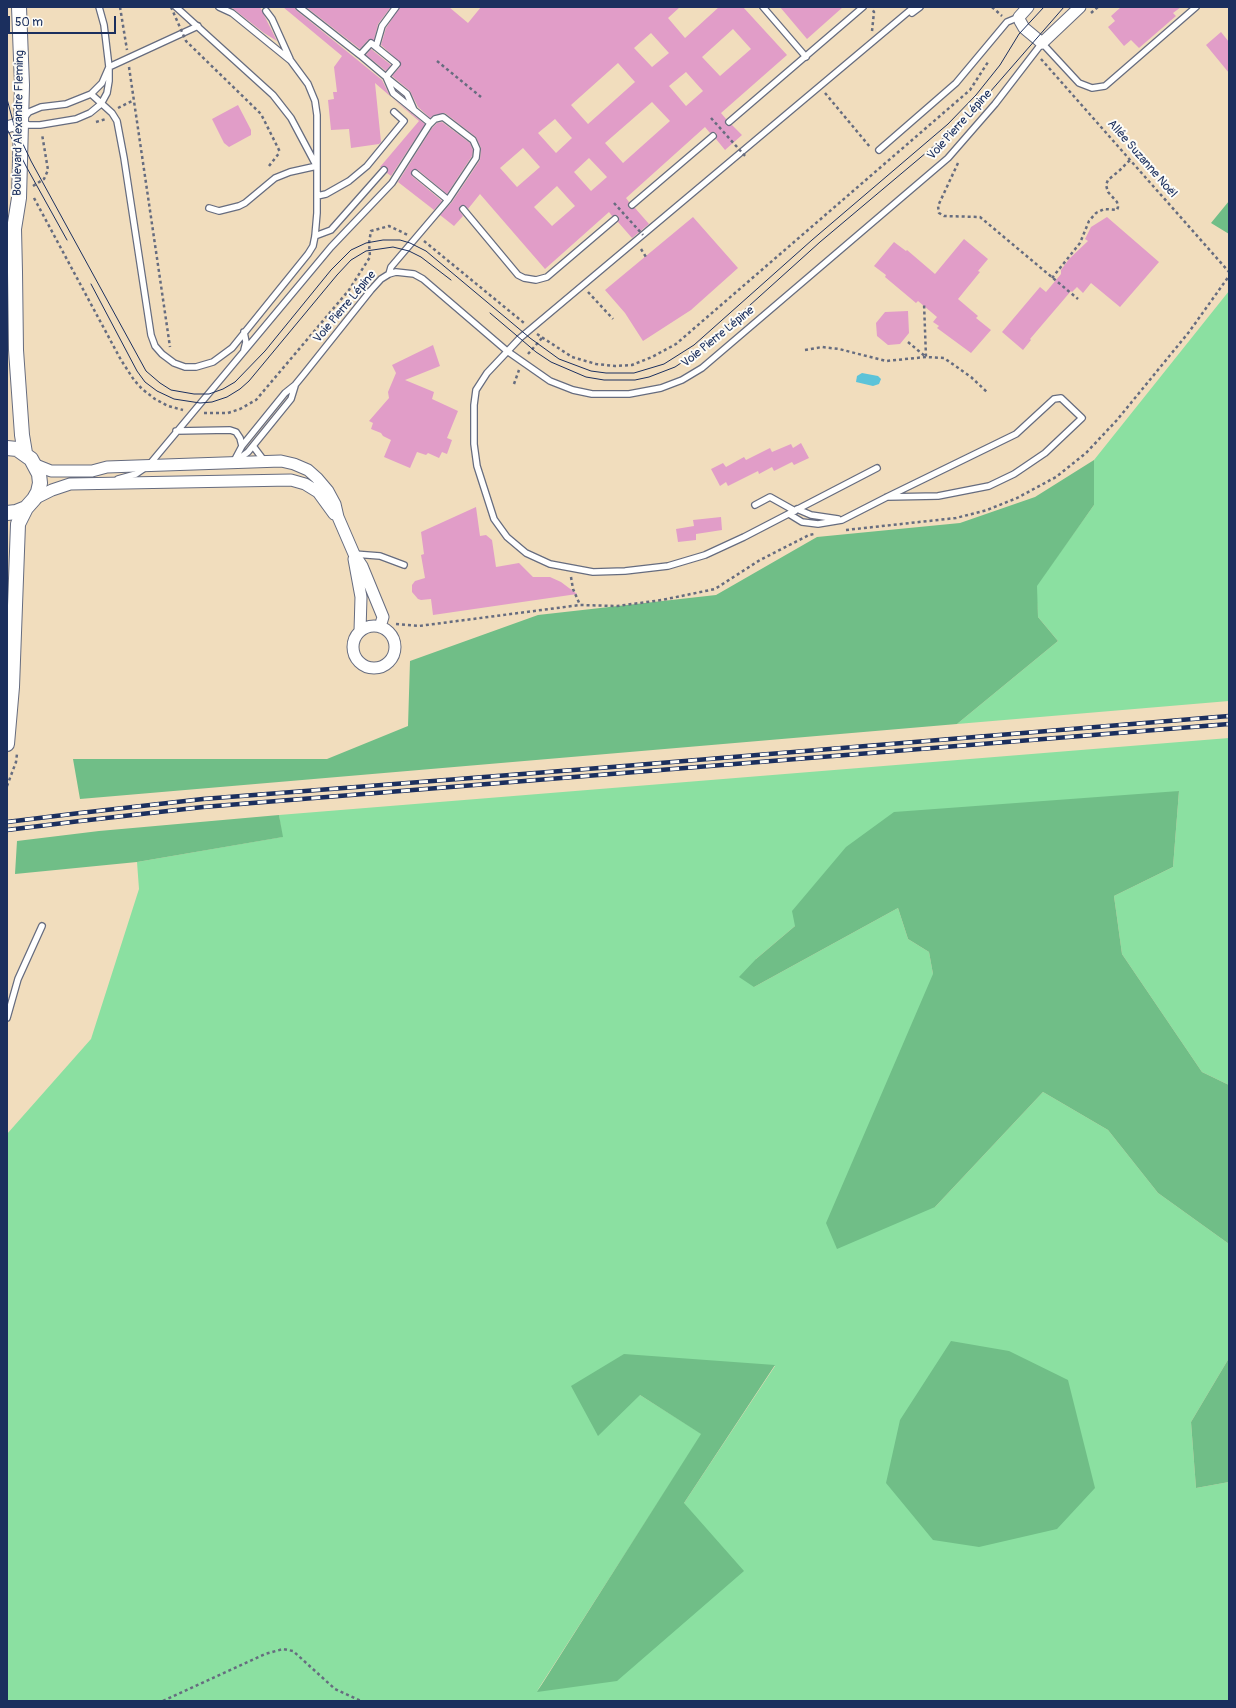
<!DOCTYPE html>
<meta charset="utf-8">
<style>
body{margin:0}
#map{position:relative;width:1236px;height:1708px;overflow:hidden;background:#f1ddbd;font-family:Pangolin,sans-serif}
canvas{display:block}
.frame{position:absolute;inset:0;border:8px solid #1b2f5e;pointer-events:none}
.scale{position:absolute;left:8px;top:16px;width:108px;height:18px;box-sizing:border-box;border:2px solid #1b2f5e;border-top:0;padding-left:5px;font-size:12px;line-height:14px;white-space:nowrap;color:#1b2f5e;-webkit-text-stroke:3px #fdfcf7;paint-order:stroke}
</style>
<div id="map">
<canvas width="1236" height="1708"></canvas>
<div class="frame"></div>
<div class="scale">50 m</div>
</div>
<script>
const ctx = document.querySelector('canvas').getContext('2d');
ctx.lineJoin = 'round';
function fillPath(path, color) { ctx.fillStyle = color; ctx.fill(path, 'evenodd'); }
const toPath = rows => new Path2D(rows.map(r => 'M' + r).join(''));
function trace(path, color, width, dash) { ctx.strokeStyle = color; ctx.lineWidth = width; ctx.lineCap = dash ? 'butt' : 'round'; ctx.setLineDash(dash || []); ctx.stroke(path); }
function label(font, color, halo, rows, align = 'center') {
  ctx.font = font + ' Pangolin,sans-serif'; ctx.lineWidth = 4; ctx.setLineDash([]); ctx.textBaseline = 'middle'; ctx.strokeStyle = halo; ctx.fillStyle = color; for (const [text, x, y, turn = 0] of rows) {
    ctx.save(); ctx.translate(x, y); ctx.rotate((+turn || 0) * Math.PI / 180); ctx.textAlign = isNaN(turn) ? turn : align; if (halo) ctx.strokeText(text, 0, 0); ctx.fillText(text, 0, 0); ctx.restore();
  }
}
fillPath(toPath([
 [1229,291,1229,701,957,724,1058,641,1038,617,1036,586,1094,505,1094,460],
 [1229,738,1229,1085,1202,1072,1122,954,1114,896,1173,867,1179,791,795,926,756,959,754,987,898,908,908,939,929,952,933,974,935,1207,1043,1092,1108,1130,1158,1193,1229,1244,1229,1358,1191,1422,1196,1488,1229,1482,1229,1701,7,1701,7,1134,91,1039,139,889,137,862,282,837,279,815],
 [775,1366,684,1503,537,1691,702,1434,640,1395]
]), '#8be0a1');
fillPath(toPath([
 [1229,201,1229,234,1211,223],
 [1094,460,1094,505,1037,586,1038,617,1058,641,957,724,80,799,73,759,327,759,408,726,410,661,538,615,716,595,817,537,960,523,1035,497],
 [1179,791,1173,867,1114,896,1122,954,1202,1072,1229,1085,1229,1244,1158,1193,1108,1130,1043,1092,935,1207,837,1249,826,1223,933,974,929,952,908,939,898,908,754,987,739,977,756,959,795,926,792,911,846,847,894,812],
 [279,815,283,837,137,862,15,874,17,841,99,831],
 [951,1341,1009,1351,1068,1380,1095,1488,1057,1529,979,1547,933,1540,886,1483,900,1420],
 [624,1354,775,1365,684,1503,744,1571,617,1681,537,1692,701,1434,640,1395,598,1436,571,1386],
 [1229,1358,1229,1482,1196,1488,1191,1422]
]), '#70be87');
fillPath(toPath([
 [862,373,878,376,881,379,879,384,873,386,856,382,857,376]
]), '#5cc3d9');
fillPath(toPath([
 [231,7,260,7,277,41,264,33],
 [283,7,295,7,296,10,382,80,390,96,375,83,381,142,379,144,351,148,349,129,331,130,328,100,334,99,333,92,337,92,334,67,342,56],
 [306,7,391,7,378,24,374,40,368,40,360,49],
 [400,7,449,7,468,23,481,7,680,7,668,18,685,38,719,7,743,7,787,55,721,113,726,119,725,122,726,125,729,126,732,125,742,135,725,150,716,139,717,136,716,133,713,132,710,133,705,127,626,198,629,202,628,205,629,208,635,208,649,224,638,233,632,238,618,222,619,219,618,216,612,216,609,212,545,269,480,194,468,209,464,205,460,206,459,210,463,216,454,226,440,215,452,202,480,160,481,148,476,137,445,113,434,115,430,118,418,107,410,91,392,76,400,67,401,63,381,45,386,28],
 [733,29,751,49,720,76,702,57],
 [651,33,669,53,652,67,634,48],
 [618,63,635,82,588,124,571,105],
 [686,72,703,91,686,106,669,86],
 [652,102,670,121,623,163,605,143],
 [555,119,572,138,556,153,538,133],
 [523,148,540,167,517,187,500,168],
 [589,158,607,177,591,191,574,172],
 [557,186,575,206,552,226,534,207],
 [780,7,843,7,807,39],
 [1121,7,1181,7,1173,13,1176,16,1139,48,1131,40,1124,46,1108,27,1115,21,1111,16],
 [1221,32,1229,42,1229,73,1206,45],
 [371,49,391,65,386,71,366,55],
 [392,98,425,124,391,176,387,173,388,169,386,167,380,167,419,121],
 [238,105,251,130,251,135,229,147,224,143,212,119],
 [442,122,470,143,473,150,472,156,447,194,418,170,414,169,412,171,412,176,442,201,434,210,398,182,432,128,437,123],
 [693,217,738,268,691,310,643,341,625,313,605,290],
 [1107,217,1159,262,1120,307,1091,283,1083,293,1077,287,1072,292,1071,291,1030,339,1031,340,1023,350,1002,332,1040,287,1046,292,1061,274,1061,270,1069,259,1088,241,1085,239,1091,227],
 [964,239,988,259,978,271,980,272,958,299,978,316,976,318,991,330,971,353,937,328,939,326,933,322,937,317,918,301,916,303,885,277,886,275,874,266,894,242,906,251,907,250,935,274],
 [908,311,909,333,900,344,888,345,877,336,876,323,885,312],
 [433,345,440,366,405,380,434,392,432,399,458,411,447,438,452,440,447,454,442,452,439,458,428,453,426,455,417,452,410,468,384,457,391,440,383,436,381,433,371,429,373,423,369,421,389,398,388,392,396,373,392,365],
 [801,443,809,458,794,465,792,462,774,471,772,467,759,474,758,471,728,486,726,482,720,486,711,469,723,463,726,467,744,457,746,460,770,448,772,452,791,444,793,448],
 [476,507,480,536,486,535,492,540,496,567,519,563,533,577,550,577,561,582,577,594,433,615,431,599,421,600,418,599,412,592,412,585,415,581,425,578,421,555,424,554,421,532],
 [721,517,722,530,696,534,696,540,678,542,676,529,694,526,693,520]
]), '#e19dc8');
const service = toPath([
 [176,7,273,95,291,118,316,165],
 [299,7,360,55],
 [763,7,806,57],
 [266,11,272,19,290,59],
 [912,13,920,7],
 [376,47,382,26,396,7],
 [386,77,397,64,371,43,360,55,386,77,407,94,414,110],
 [386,77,393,93,430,123],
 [91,94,112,113,117,121,124,158,151,335,155,346,162,354,174,363,185,367,196,367,213,362,232,348,308,254,313,246,315,236,317,213,317,115,315,101,308,84,291,61,232,13,219,7],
 [24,118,29,112,41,107,66,104,91,94,102,83,109,67,198,26],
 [729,122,863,7],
 [22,123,29,125,40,125,76,119,90,113,101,104,107,93,109,81,109,67,104,25,99,7],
 [879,150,956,83,1007,22,1019,17],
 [415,173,448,200],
 [317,196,326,194,349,181,367,166,404,121,394,112],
 [632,205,713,136],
 [209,208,219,211,239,206,245,203,275,178,290,172,317,166],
 [463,209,518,275,524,278,536,280,547,277,615,219],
 [315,236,331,230,384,170],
 [244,350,246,342,244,332],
 [176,431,230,430,236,432,240,438,242,446],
 [253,446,265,462],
 [236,461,248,452,291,399,295,386],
 [233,463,242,446,285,393,295,385,304,374,371,290,381,279,389,274,396,272,414,274,423,279,507,351,550,381,573,390,592,394,629,394,661,388,682,380,702,368,948,158,995,104,1042,43,1079,83,1092,88,1105,86,1196,7],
 [877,468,744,537,705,555,668,566,625,571,593,572,550,564,526,553,507,537,494,519,477,466,474,444,474,405,476,390,487,373,520,338,914,7],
 [118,479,136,474,149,465,331,247,392,183,429,125,435,119,443,117,473,140,477,149,476,158,448,200,391,267,389,274],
 [755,505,770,497,795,511],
 [797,509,811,515,838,519],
 [789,514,802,522,818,524,842,520,887,497,1016,434,1054,399,1061,398,1082,418,1045,453,1014,474,989,486,938,496,887,497],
 [354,554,380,556,404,565],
 [7,1018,18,979,42,926]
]);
const minor = toPath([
 [1028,7,1019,17,1020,21,1024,28,1042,43,1080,7],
 [7,127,20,123],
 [36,465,51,471,92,471,107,467,281,461,294,464,308,470,317,478,328,491,335,504,338,517,354,554,362,566,383,617,380,627],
 [34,499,52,490,70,484,291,480,305,484,318,492,334,514],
 [354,559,361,597,360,631],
 '353 647a21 21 0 1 1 42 0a21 21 0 1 1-42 0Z'
]);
const tertiary = toPath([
 [19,7,22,85,19,198,14,229,15,272,16,350,22,435,25,453],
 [7,448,17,449,31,459,39,474,40,483,38,492,34,499,26,508,16,512,7,513],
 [7,744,12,687,18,524,26,508]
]);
trace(service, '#666c7f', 8);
trace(minor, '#666c7f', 13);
trace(tertiary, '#666c7f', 16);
trace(toPath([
 [120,7,127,50],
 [992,7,1002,16],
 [1091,13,1098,7],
 [872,31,874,12,872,9],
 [1041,59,1229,272],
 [437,61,481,97],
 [129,67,170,347],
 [825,93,870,147],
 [118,108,134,100],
 [96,122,106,119],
 [958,163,938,206,939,213,944,216,980,217,1078,299],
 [269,166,280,152],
 [33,186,44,179,48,170,42,134],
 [34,198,121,360,134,380,142,389,155,399,168,406,183,410],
 [424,241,524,323],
 [641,249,646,257],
 [1052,278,1080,243,1089,221,1096,213,1104,209,1117,210,1118,207,1117,202,1108,192,1106,185,1108,180,1120,170,1130,160],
 [588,292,613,319],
 [537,334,572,357,596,364,615,366,632,365,652,357,676,344,970,90,988,62],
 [908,342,926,357,924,303],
 [805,350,822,347,839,349,886,361,926,357,944,358,971,377,988,393],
 [528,354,542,338],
 [514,384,519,370],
 [204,413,228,413,240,409,256,400,349,290,370,257,369,243,371,231,389,226,408,235],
 [846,530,956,518,987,510,1017,498,1056,477,1086,453,1117,420,1189,332,1229,276],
 [571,577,573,589,580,605],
 [396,624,419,626,580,605,617,606,662,600,715,589,760,560,809,535,814,534],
 [7,786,16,762,17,754],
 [163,1701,265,1654,283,1649,293,1651,335,1689,361,1701]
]), '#666c7f', 2.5, [3, 3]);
trace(service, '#fff', 5.5);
trace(minor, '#fff', 11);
trace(tertiary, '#fff', 14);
trace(toPath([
 [7,83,7,99,14,125,31,161,146,371,160,383,171,390,194,394,209,394,223,389,235,382,265,351,331,270,351,250,366,243,383,240,400,240,410,243,426,251,530,338,559,359,591,371,606,373,634,373,664,364,694,345,812,240,948,124,976,95,1000,65,1019,34,1044,7],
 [7,129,27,168,67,240],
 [91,284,137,371,145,382,157,391,174,399,200,403,212,402,227,397,240,389,249,381,337,275,351,260,366,251,393,247,409,251,421,257,451,280],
 [490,313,536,352,551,362,586,377,604,380,635,380,649,377,675,367,687,359,719,333,820,242,952,131,983,100,1064,7]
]), '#1b2f5e', 1);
const rail = toPath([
 [7,822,80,813,203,799,612,767,1229,716],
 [7,830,80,821,203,807,1229,724]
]);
trace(rail, '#1b2f5e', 4.5);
trace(rail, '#fdfcf7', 3, [9]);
trace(toPath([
 [171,7,186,41,261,114,280,152],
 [711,118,746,157],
 [614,203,643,235]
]), '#666c7f', 2.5, [3, 3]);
label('12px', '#1b2f5e', '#fdfcf7', [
 ["Boulevard Alexandre Fleming",19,123,-89],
 ["Voie Pierre Lépine",960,125,-48],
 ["Allée Suzanne Noël",1142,159,49],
 ["Voie Pierre Lépine",345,307,-50],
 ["Voie Pierre Lépine",718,337,-39]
]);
</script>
